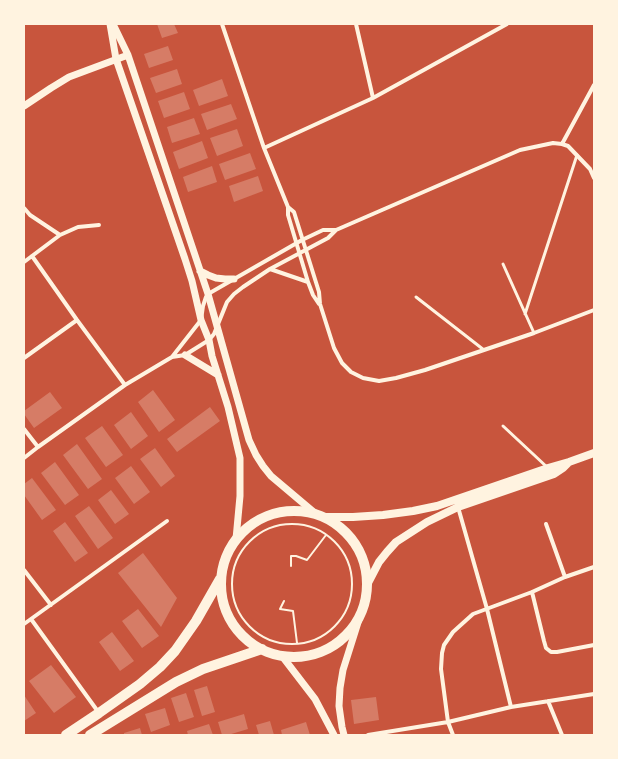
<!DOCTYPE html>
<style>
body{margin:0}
#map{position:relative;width:618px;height:759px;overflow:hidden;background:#c8553d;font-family:"IBM Plex Serif",serif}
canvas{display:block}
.frame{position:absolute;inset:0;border:25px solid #fff3e0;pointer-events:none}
</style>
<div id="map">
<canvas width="618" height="759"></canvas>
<div class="frame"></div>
</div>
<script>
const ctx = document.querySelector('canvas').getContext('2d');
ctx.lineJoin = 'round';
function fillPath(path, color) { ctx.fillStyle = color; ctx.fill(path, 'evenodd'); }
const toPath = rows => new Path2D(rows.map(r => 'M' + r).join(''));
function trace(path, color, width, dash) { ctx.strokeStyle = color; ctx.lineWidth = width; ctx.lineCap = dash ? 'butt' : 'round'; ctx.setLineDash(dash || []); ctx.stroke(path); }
fillPath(toPath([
 [157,24,174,24,178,33,162,38],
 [168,46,173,60,149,68,144,54],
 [177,69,182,84,156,93,150,78],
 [222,79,228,96,199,106,193,90],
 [184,92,190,109,164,118,158,101],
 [231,104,237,119,207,130,201,114],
 [194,118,200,134,172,143,167,127],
 [237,129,243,146,217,156,210,138],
 [202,141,208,158,179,169,173,152],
 [250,153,256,169,225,180,219,164],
 [212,166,217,182,188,192,183,177],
 [258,176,263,191,234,202,229,186],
 [153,390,175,420,159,432,138,402],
 [50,392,62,408,34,428,24,414,24,411],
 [210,407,220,421,177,452,167,439],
 [131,412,148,436,131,449,114,425],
 [102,426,123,455,106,467,85,438],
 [77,444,102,479,88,489,63,455],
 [155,448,175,476,161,487,140,459],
 [55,462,79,495,65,505,41,473],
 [131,466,150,492,134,504,115,478],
 [32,478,56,510,42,520,24,495,24,484],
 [111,490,129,514,115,524,98,500],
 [89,506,113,538,98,549,75,516],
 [65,522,88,553,75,562,53,531],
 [143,553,177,598,161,627,118,573],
 [138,609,159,636,142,648,122,621],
 [112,632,134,661,120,671,99,642],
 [51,665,76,697,54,713,29,681],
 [207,686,215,712,202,716,194,690],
 [186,693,194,717,179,722,171,698],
 [24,695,36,713,24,721],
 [376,697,379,720,354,724,351,700],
 [165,708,170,725,151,732,145,714],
 [244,714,248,729,228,735,222,735,218,722],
 [270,721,274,735,259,735,256,725],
 [306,722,310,735,282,735,281,730],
 [209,724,213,735,188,735,187,731],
 [140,728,142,735,124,735,124,733]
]), '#d67c66');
trace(toPath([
 '232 584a60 60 0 1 1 120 0a60 60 0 1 1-120 0Z',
 [291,566,291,556,296,556,307,560,326,535],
 [284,601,280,609,293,611,297,643]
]), '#fff3e0', 2);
trace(toPath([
 [503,264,534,333],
 [416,297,484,350],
 [525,314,577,155],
 [503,426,548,468]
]), '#fff3e0', 3);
trace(toPath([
 [222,24,264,148,288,207,288,215,308,282,313,295,319,304],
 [356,24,373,98],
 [562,144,594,85],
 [264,148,373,98,507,24],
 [288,207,294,212,319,292,320,304,334,348,342,363,351,372,363,378,379,381,396,378,425,370,534,333,594,310],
 [24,208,30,215,60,235],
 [32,256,77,320,125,385],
 [24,262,60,235,78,227,99,225],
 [270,269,308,282],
 [172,357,201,320,203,306,206,297,208,294,302,240,323,230,336,230],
 [24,358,77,320],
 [24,429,38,447],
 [24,458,38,447,125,385,172,357,185,355,209,340,214,334,227,302,234,294,243,287,270,269,328,238,336,230,520,150,553,143,562,144,568,146,590,169,594,178],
 [458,507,487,609,511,707],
 [546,524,565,577],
 [24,570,51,605],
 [532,592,544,641,546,648,551,652,557,652,594,645],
 [31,619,99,713],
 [24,624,167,521],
 [548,701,562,735],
 [368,735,448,722,511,707,594,694],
 [453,735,448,722,441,669,442,653,444,645,453,632,473,614,532,592,565,577,594,567]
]), '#fff3e0', 4);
trace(toPath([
 [110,24,116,59,185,259,192,281,201,320,209,340,212,356,228,407,240,458,240,496,236,539],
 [113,24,128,55,208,294,249,440,256,455,263,466,271,476,316,514],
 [24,106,51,88,69,77,128,55],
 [200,271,208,275,216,278,225,279,234,279],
 [185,355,218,375],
 [282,656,315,699,334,735],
 [344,735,342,727,339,706,340,688,343,670,361,613]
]), '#fff3e0', 7);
trace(toPath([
 [324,517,353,517,383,515,413,511,437,506,548,468,569,462,594,453],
 [367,585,379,562,387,552,396,542,427,522,458,507,554,474,563,468,568,463]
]), '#fff3e0', 8);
trace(toPath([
 '221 584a73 73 0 1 1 146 0a73 73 0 1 1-146 0Z',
 [66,735,99,713,140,684,160,667,175,651,196,621,220,579],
 [90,735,176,682,203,669,262,649]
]), '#fff3e0', 10);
</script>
